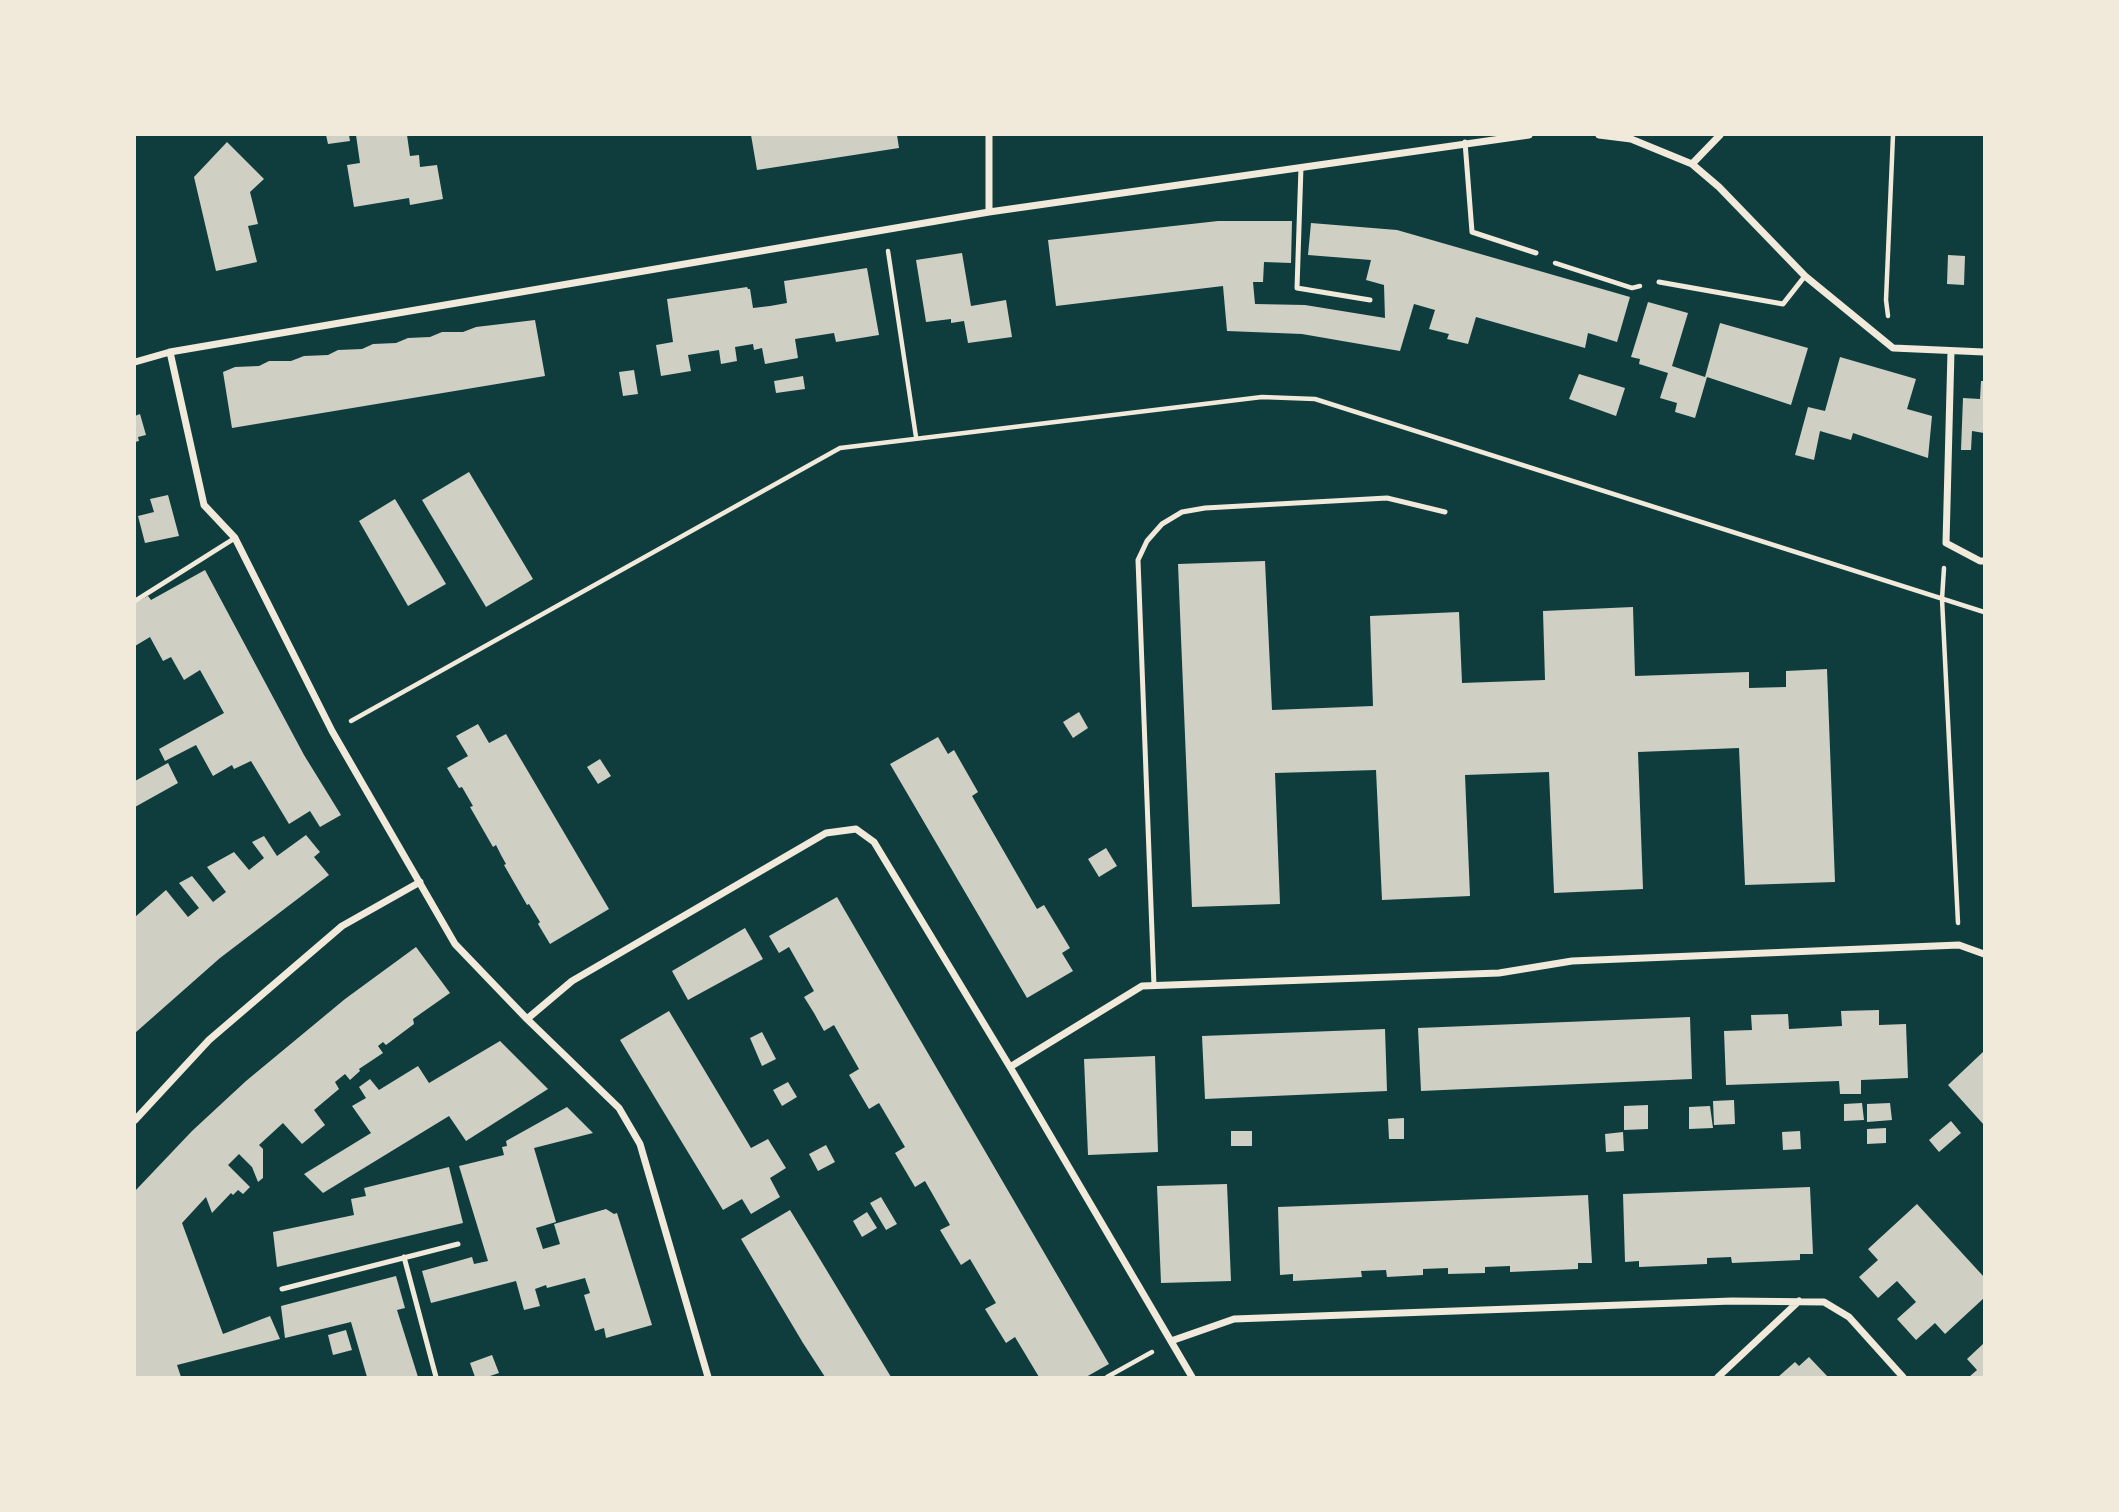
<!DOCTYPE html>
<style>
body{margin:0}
#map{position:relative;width:2119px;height:1512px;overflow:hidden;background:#0f3d3e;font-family:"Noto Sans",sans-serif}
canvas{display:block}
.frame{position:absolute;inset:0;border:136px solid #f1e9da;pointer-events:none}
</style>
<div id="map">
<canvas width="2119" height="1512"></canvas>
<div class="frame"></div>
</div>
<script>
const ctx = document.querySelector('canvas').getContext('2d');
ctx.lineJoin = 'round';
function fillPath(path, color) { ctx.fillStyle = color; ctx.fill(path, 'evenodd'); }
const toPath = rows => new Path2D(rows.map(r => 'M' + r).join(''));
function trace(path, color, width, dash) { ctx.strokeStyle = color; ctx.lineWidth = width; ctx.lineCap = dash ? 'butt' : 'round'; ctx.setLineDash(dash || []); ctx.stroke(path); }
fillPath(toPath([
 [326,135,349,135,350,141,328,144],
 [356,135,407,135,410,156,419,155,420,167,437,165,443,199,410,205,409,198,354,207,347,165,360,163],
 [751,135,897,135,899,148,757,170],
 [227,142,264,179,250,192,258,224,248,226,257,262,216,271,194,177],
 [1218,221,1292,221,1291,263,1264,262,1263,282,1253,282,1255,304,1305,305,1385,318,1384,285,1366,280,1371,260,1308,255,1311,223,1397,230,1630,297,1617,342,1588,333,1585,348,1476,317,1468,344,1447,339,1449,334,1429,329,1435,310,1414,304,1400,351,1302,334,1227,331,1223,286,1056,306,1048,240],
 [962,253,971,306,1006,300,1012,337,968,343,964,321,951,323,951,319,926,322,916,260],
 [1948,255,1965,256,1964,285,1947,284],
 [867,268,879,335,836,342,834,333,795,339,798,358,765,364,762,348,754,350,753,344,735,347,737,361,721,364,719,350,688,355,691,371,661,376,656,345,673,342,667,299,747,287,748,289,750,289,753,308,770,306,787,303,784,281],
 [1648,302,1688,313,1672,366,1705,377,1720,323,1808,348,1791,405,1707,377,1695,418,1675,412,1677,403,1660,398,1668,373,1639,364,1640,359,1631,357],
 [535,320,545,376,232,428,223,372,235,367,259,366,269,361,291,361,304,356,328,355,338,350,362,349,373,344,396,343,408,338,430,337,442,332,463,332,476,327],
 [1840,357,1916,379,1907,409,1932,416,1928,458,1853,433,1851,440,1820,431,1814,460,1795,455,1808,407,1825,411],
 [634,370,638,394,623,396,619,372],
 [1579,374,1625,388,1616,416,1569,399],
 [803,376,805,389,776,393,774,381],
 [1981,381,1984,381,1984,433,1972,431,1971,450,1961,450,1963,398,1980,399],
 [140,414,146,435,138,437,139,441,135,442,135,416],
 [469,472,533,579,486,607,422,500],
 [168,495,179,536,145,543,138,516,154,512,150,499],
 [395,499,446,584,408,606,359,521],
 [1265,561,1272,710,1373,706,1370,616,1459,612,1462,683,1545,680,1543,611,1633,607,1635,676,1749,672,1749,688,1786,687,1786,671,1827,669,1835,882,1745,885,1739,748,1638,752,1643,889,1554,893,1549,772,1465,775,1470,896,1382,900,1376,770,1275,773,1280,904,1192,907,1178,564],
 [205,570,304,755,341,815,320,827,310,811,289,824,251,761,234,769,232,765,213,776,196,745,165,761,159,749,224,713,200,670,184,680,171,657,163,661,150,637,135,646,135,603,148,596,151,600],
 [1079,712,1088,728,1073,738,1063,722],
 [478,724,489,743,506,734,609,909,550,944,538,924,540,922,529,904,527,905,504,865,506,864,501,855,496,845,493,847,470,807,473,806,462,787,459,788,447,768,468,756,456,736],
 [938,737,948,754,954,750,978,792,972,796,1037,909,1044,905,1070,948,1062,953,1073,971,1027,998,890,764],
 [600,759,611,776,598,784,587,767],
 [168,763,178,783,135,807,135,781],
 [306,835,320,852,314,857,329,875,220,958,135,1033,135,917,166,890,188,917,199,908,179,883,192,876,213,902,226,892,207,867,234,852,249,870,264,858,252,842,264,836,277,856],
 [1106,848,1117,866,1099,877,1088,859],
 [837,897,1109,1364,1086,1377,1039,1377,1015,1337,1006,1343,985,1309,996,1303,970,1259,961,1265,940,1230,950,1225,937,1202,925,1181,915,1187,895,1153,905,1147,879,1103,869,1109,849,1075,859,1069,834,1025,824,1031,814,1013,804,997,814,991,789,947,779,953,769,936],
 [745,928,763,959,688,1000,672,971],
 [416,947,450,993,413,1019,414,1024,386,1045,383,1042,378,1046,383,1053,359,1069,360,1071,350,1080,345,1074,335,1082,339,1089,314,1110,325,1125,302,1144,283,1123,259,1145,263,1149,263,1178,258,1182,252,1167,239,1154,228,1165,250,1187,243,1194,238,1190,233,1195,231,1193,212,1213,206,1197,182,1223,223,1334,270,1316,280,1339,177,1365,181,1377,135,1377,135,1191,192,1131,246,1081,345,999],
 [1879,1010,1879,1025,1906,1024,1908,1078,1861,1080,1861,1094,1840,1094,1839,1081,1726,1085,1724,1031,1752,1030,1751,1015,1788,1014,1789,1029,1842,1026,1841,1011],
 [669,1011,751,1148,768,1139,786,1168,770,1178,780,1197,751,1214,742,1199,723,1210,620,1040],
 [1690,1017,1692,1079,1421,1091,1418,1028],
 [1385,1029,1387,1091,1205,1099,1202,1036],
 [762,1032,776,1059,762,1066,750,1038],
 [500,1041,548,1089,466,1141,449,1116,323,1193,304,1174,371,1133,352,1106,366,1098,359,1087,370,1079,379,1090,418,1066,429,1083],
 [1984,1051,1984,1125,1948,1085],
 [1155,1056,1158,1152,1088,1155,1084,1059],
 [788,1082,797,1097,782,1106,773,1090],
 [1734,1100,1735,1124,1714,1125,1713,1101],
 [1862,1103,1864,1120,1844,1121,1844,1104],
 [1890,1103,1892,1120,1867,1122,1867,1104],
 [1648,1105,1648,1129,1624,1130,1624,1106],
 [1710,1106,1713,1128,1689,1129,1689,1107],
 [567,1107,593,1133,534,1148,556,1222,536,1228,543,1249,560,1244,554,1224,606,1209,614,1214,617,1213,652,1325,606,1338,604,1328,595,1331,584,1295,590,1293,585,1278,547,1288,546,1285,535,1289,540,1306,524,1310,516,1281,431,1303,422,1271,472,1257,474,1264,488,1261,459,1166,504,1155,502,1147,507,1146,506,1141],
 [1404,1118,1404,1139,1389,1139,1388,1119],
 [1951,1121,1961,1133,1939,1152,1929,1140],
 [1886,1128,1886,1143,1867,1144,1867,1129],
 [1231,1131,1252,1131,1252,1146,1231,1146],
 [1800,1131,1801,1149,1783,1150,1782,1132],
 [1623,1132,1624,1151,1606,1152,1605,1134],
 [826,1145,835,1162,818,1171,809,1154],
 [449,1167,463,1223,277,1267,273,1232,354,1215,351,1199,366,1196,364,1188],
 [1227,1184,1231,1281,1161,1283,1157,1186],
 [1810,1187,1813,1254,1800,1254,1800,1260,1732,1263,1731,1257,1707,1258,1707,1264,1639,1267,1639,1261,1625,1262,1623,1194],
 [1588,1195,1592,1263,1578,1263,1578,1269,1510,1272,1510,1266,1485,1267,1485,1273,1448,1274,1448,1268,1423,1269,1423,1275,1387,1277,1386,1270,1361,1271,1362,1277,1293,1281,1293,1274,1280,1275,1278,1207],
 [881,1197,897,1224,886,1230,870,1203],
 [1917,1204,1984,1277,1984,1298,1945,1334,1935,1323,1916,1340,1897,1319,1916,1302,1897,1281,1878,1298,1859,1277,1878,1260,1868,1249],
 [790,1210,812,1246,891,1377,825,1377,803,1343,741,1239],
 [867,1212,877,1228,862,1237,853,1221],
 [396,1276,405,1308,397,1310,418,1377,367,1377,351,1322,285,1338,281,1306],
 [346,1330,352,1350,333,1355,328,1335],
 [1984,1343,1984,1377,1969,1377,1977,1370,1967,1359],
 [492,1355,499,1373,487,1377,475,1377,470,1363],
 [1809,1357,1828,1377,1778,1377,1795,1362,1799,1366]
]), '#cfcfc3');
trace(toPath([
 [888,251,916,437],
 [1555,263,1632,288,1640,286],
 [1888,316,1886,300,1893,135],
 [1944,568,1942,599,1958,923],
 [351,721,840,448,1262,397,1315,399,1984,612],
 [1107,1377,1152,1352]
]), '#f1e9da', 4.5);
trace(toPath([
 [1465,142,1472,232,1536,253],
 [1301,167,1297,288,1370,300],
 [1659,282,1783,304,1805,276],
 [135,601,235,538],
 [1154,986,1138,560,1147,541,1162,524,1182,512,1205,508,1387,498,1445,512],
 [404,1257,436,1377],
 [282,1289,458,1244]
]), '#f1e9da', 5);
trace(toPath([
 [989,135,989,212],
 [1599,135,1631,139,1692,164,1719,187,1805,276,1893,348,1984,352],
 [1692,164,1720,135],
 [1951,351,1946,543,1980,561,1984,561],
 [170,352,204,505,235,538,332,731,455,944,527,1019,619,1108,640,1144,708,1377],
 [135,362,170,352,989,212,1529,135],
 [527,1019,572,981,826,833,856,829,874,842,1010,1067,1192,1377],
 [1010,1067,1142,986,1499,973,1572,961,1959,945,1984,954],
 [135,1120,209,1040,342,926,420,882],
 [1171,1341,1234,1319,1732,1301,1824,1302,1849,1317,1903,1377],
 [1718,1377,1799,1301]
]), '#f1e9da', 7);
</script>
